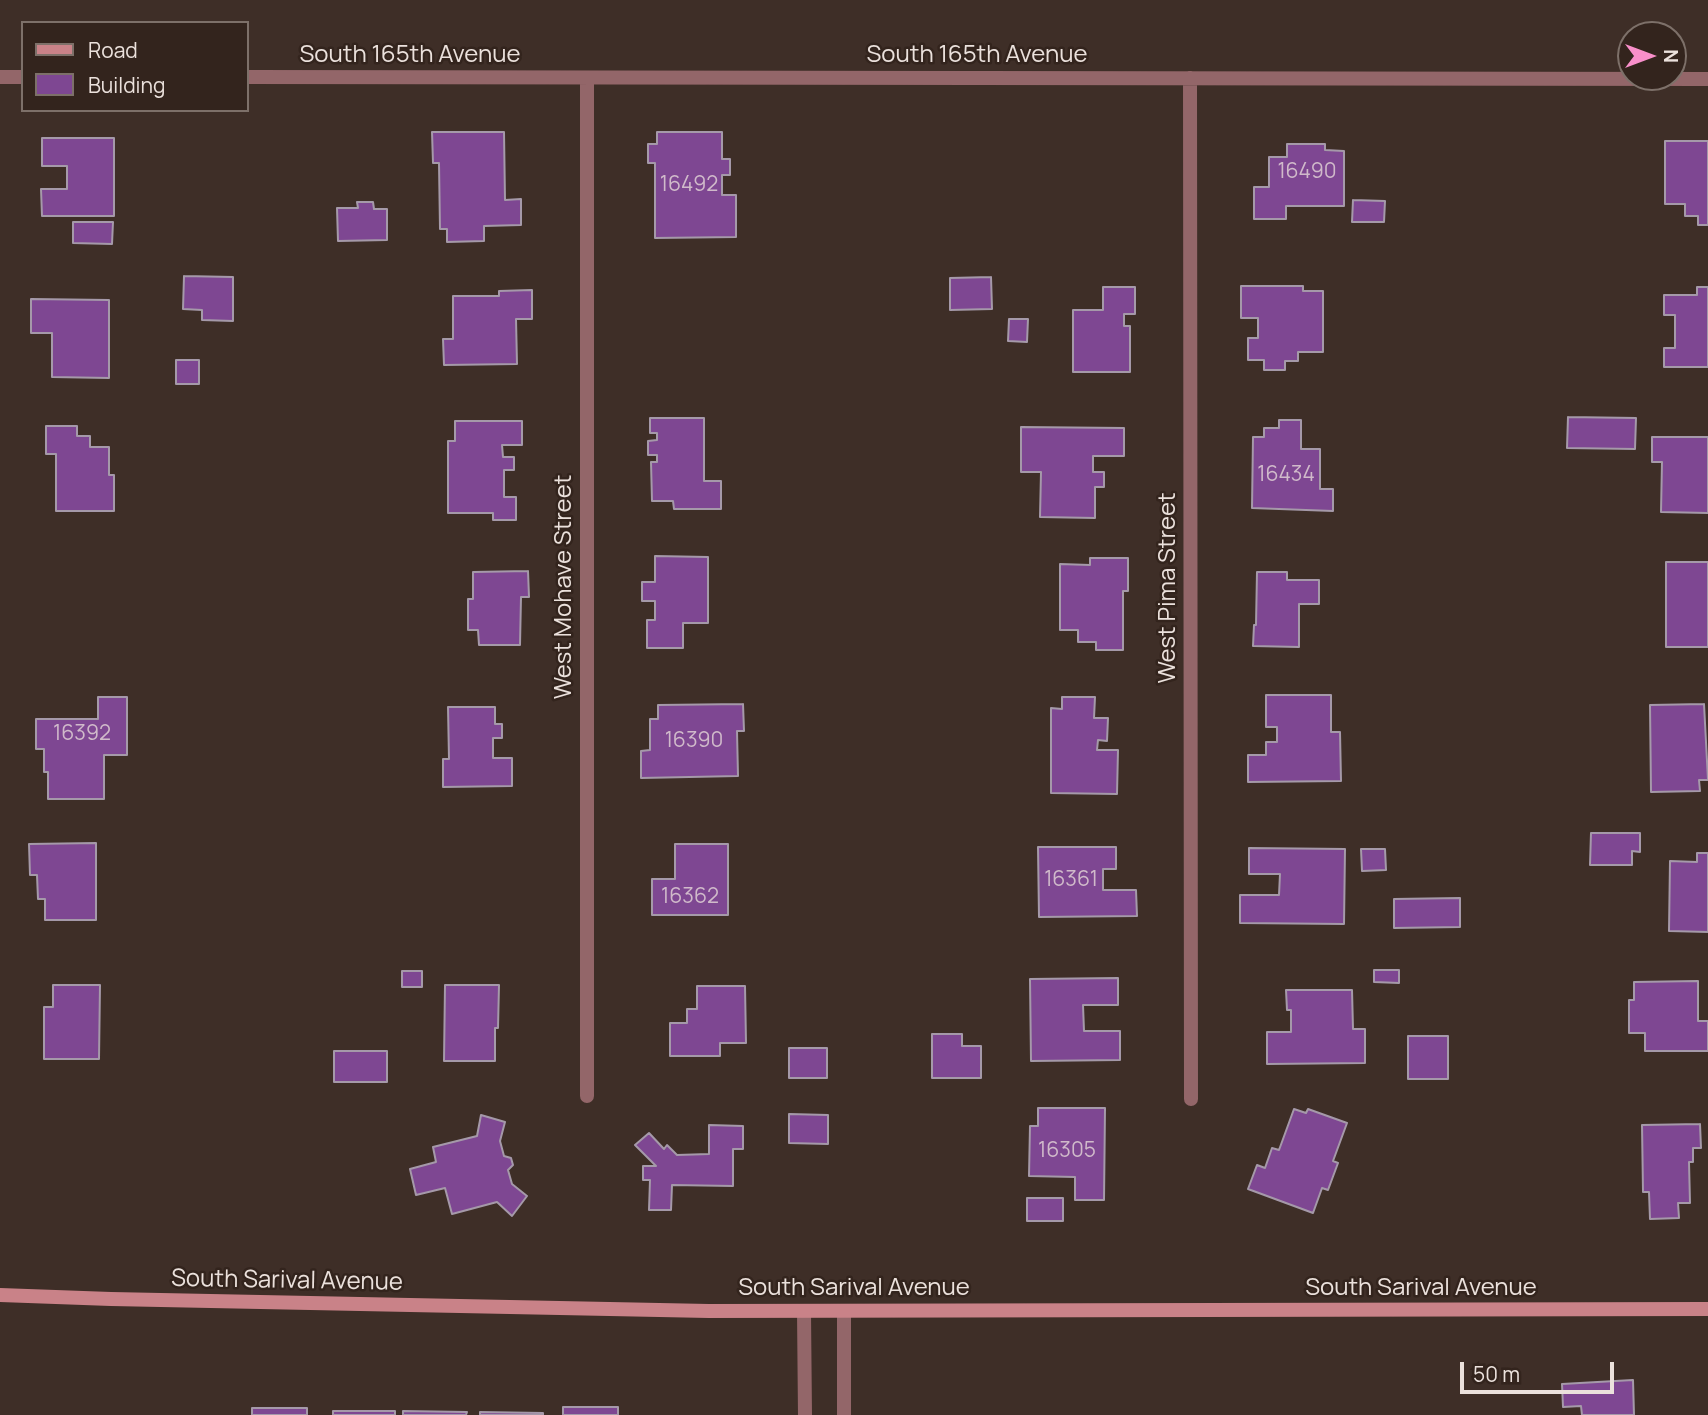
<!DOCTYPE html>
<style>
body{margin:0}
#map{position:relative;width:1708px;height:1415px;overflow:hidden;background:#3e2e27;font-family:Manrope,sans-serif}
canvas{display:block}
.legend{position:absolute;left:21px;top:21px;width:228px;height:91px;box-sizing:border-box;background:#33241d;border:2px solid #7d7069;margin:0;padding:9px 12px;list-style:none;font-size:21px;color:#ebe1dc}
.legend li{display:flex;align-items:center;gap:14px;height:35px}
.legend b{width:35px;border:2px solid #7d7069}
.north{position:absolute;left:1617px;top:21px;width:70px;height:70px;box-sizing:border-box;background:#33241d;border:2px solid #7d7069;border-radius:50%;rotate:90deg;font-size:19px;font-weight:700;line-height:28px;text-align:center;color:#ebe1dc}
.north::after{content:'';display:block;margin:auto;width:24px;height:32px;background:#f98fca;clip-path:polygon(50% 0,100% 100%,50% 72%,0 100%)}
.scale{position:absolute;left:1460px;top:1362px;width:154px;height:32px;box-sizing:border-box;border:4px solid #ebe1dc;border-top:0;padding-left:9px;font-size:21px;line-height:24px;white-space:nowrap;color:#ebe1dc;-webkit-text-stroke:5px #33241d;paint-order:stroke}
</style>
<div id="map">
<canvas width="1708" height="1415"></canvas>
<ul class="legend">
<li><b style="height:9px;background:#c98288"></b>Road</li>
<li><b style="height:19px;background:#7e4792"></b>Building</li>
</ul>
<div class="north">N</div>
<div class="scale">50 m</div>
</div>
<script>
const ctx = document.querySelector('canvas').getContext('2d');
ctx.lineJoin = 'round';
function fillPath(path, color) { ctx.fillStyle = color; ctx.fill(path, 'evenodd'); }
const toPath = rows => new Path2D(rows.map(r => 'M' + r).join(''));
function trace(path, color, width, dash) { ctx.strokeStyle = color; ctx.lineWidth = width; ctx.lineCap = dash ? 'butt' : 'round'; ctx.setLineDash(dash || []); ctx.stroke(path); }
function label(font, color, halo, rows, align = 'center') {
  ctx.font = font + ' Manrope,sans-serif'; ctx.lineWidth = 5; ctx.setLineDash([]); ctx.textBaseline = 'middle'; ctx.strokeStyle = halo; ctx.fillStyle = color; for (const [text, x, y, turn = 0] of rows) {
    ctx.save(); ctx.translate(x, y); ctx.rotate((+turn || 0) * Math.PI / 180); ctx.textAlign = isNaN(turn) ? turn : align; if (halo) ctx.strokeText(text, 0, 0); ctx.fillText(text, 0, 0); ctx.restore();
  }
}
const building = toPath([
 [432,132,504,132,505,200,521,199,521,225,484,226,484,241,447,242,447,229,440,229,439,163,433,163,432,132],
 [657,132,722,132,722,159,730,159,730,175,722,175,722,195,736,195,736,237,655,238,655,163,648,163,648,144,657,144,657,132],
 [42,138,114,138,114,216,42,216,41,189,67,189,67,166,42,166,42,138],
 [1665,141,1708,141,1708,225,1698,225,1698,216,1685,216,1685,204,1665,204,1665,141],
 [1287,144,1325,144,1325,150,1344,151,1344,206,1286,206,1286,219,1254,219,1254,187,1269,187,1269,157,1287,157,1287,144],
 [1353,200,1385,201,1384,222,1352,222,1353,200],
 [357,202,373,202,374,209,387,209,387,240,338,241,337,208,358,208,357,202],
 [73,222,113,222,112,244,73,243,73,222],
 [184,276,233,277,233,321,202,320,202,310,183,309,184,276],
 [991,277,992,309,950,310,950,278,991,277],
 [1241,286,1303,286,1303,291,1323,291,1323,352,1298,352,1298,361,1285,361,1285,370,1264,370,1264,360,1248,360,1248,338,1258,338,1258,318,1241,318,1241,286],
 [1103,287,1135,287,1135,314,1124,314,1124,326,1130,326,1130,372,1073,372,1073,310,1103,310,1103,287],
 [1697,287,1708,287,1708,367,1664,367,1664,348,1675,348,1675,315,1664,315,1664,295,1697,295,1697,287],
 [532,290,532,319,516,319,517,364,444,365,443,339,453,339,453,296,499,296,499,291,532,290],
 [31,299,109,300,109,378,52,377,52,333,31,333,31,299],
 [1009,319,1028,319,1027,342,1008,341,1009,319],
 [176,360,199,360,199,384,176,384,176,360],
 [1568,417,1636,418,1635,449,1567,448,1568,417],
 [650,418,704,418,704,481,721,481,721,509,674,509,673,501,652,501,651,462,657,462,657,455,648,455,648,441,657,440,657,433,650,433,650,418],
 [1279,420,1301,420,1301,449,1320,449,1320,489,1333,489,1333,511,1252,508,1253,437,1264,437,1264,428,1279,428,1279,420],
 [455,421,522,421,522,445,502,445,503,457,514,457,514,470,504,470,504,497,516,497,516,520,493,520,493,513,448,513,448,441,455,441,455,421],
 [46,426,77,426,77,436,90,436,90,447,109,447,109,475,114,475,114,511,56,511,56,454,46,454,46,426],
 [1021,427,1124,428,1124,456,1093,456,1093,472,1104,472,1104,487,1095,487,1095,518,1040,517,1041,472,1021,472,1021,427],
 [1652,437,1708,437,1708,513,1661,512,1662,462,1652,462,1652,437],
 [655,556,708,557,708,623,683,623,683,648,647,648,647,620,655,620,655,601,642,601,642,582,655,582,655,556],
 [1090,558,1128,558,1128,591,1123,591,1123,650,1096,650,1096,642,1078,642,1078,630,1060,630,1060,564,1090,565,1090,558],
 [1666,562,1708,562,1708,647,1666,647,1666,562],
 [528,571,529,597,521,597,520,645,479,645,478,630,468,630,468,599,473,599,473,572,528,571],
 [1257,572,1287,572,1287,580,1319,580,1319,604,1299,604,1299,647,1253,646,1254,625,1256,625,1257,572],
 [1266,695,1331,695,1331,732,1340,732,1341,781,1248,782,1248,755,1266,755,1266,742,1277,742,1277,727,1266,727,1266,695],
 [98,697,127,697,127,755,104,755,104,799,48,799,48,772,44,772,44,749,36,749,36,719,98,719,98,697],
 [1062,697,1095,697,1094,718,1108,718,1107,741,1098,740,1097,750,1118,750,1117,794,1051,793,1051,708,1062,709,1062,697],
 [743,704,744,731,737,731,738,776,641,778,641,751,650,750,650,719,658,719,658,705,743,704],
 [1704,704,1708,780,1699,780,1700,791,1651,792,1650,705,1704,704],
 [448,707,495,707,495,724,502,724,502,738,493,738,493,758,512,758,512,786,443,787,443,759,449,759,448,707],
 [1591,833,1640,833,1640,852,1632,851,1632,865,1590,865,1591,833],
 [96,843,96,920,45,920,45,899,38,899,37,875,30,875,29,844,96,843],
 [675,844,728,844,728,915,652,915,652,879,675,879,675,844],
 [1038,847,1116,847,1116,869,1103,869,1103,890,1136,890,1137,916,1039,917,1038,847],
 [1249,848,1345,849,1344,924,1240,923,1240,895,1279,895,1280,874,1249,874,1249,848],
 [1361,849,1385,849,1386,870,1362,871,1361,849],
 [1697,853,1708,853,1708,932,1669,931,1670,861,1697,862,1697,853],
 [1460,898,1460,927,1394,928,1394,899,1460,898],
 [1374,970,1399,970,1399,983,1374,982,1374,970],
 [402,971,422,971,422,987,402,987,402,971],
 [1118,978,1118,1005,1083,1005,1084,1031,1120,1031,1120,1060,1031,1061,1030,979,1118,978],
 [1698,981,1698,1021,1708,1021,1708,1051,1645,1051,1645,1033,1629,1033,1629,1000,1634,1000,1634,982,1698,981],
 [53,985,100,985,99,1059,44,1059,44,1007,53,1007,53,985],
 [445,985,499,985,498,1028,495,1028,495,1061,444,1061,445,985],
 [697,986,745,986,746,1043,720,1043,720,1056,670,1056,670,1023,687,1023,687,1009,697,1009,697,986],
 [1286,990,1352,990,1353,1029,1365,1029,1365,1063,1267,1064,1267,1032,1291,1032,1291,1010,1287,1010,1286,990],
 [932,1034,962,1034,962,1046,981,1046,981,1078,932,1078,932,1034],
 [1408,1036,1448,1036,1448,1079,1408,1079,1408,1036],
 [789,1048,827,1048,827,1078,789,1078,789,1048],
 [334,1051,387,1051,387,1082,334,1082,334,1051],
 [1038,1108,1105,1108,1104,1200,1075,1200,1075,1177,1029,1176,1030,1126,1038,1126,1038,1108],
 [1294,1109,1306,1113,1308,1109,1347,1123,1333,1161,1338,1163,1328,1190,1322,1188,1313,1213,1248,1189,1257,1165,1265,1168,1272,1148,1279,1150,1294,1109],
 [789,1114,828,1115,828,1144,789,1143,789,1114],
 [481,1115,505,1122,500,1141,504,1156,511,1158,513,1165,508,1170,512,1184,527,1196,512,1216,497,1202,452,1214,445,1188,416,1195,410,1169,436,1162,433,1147,477,1136,481,1115],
 [1700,1124,1701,1148,1693,1148,1693,1162,1689,1162,1690,1203,1678,1203,1679,1218,1650,1219,1649,1192,1643,1192,1642,1125,1700,1124],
 [709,1125,743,1126,743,1149,733,1149,733,1186,672,1185,671,1210,649,1210,650,1180,643,1180,643,1166,656,1166,635,1145,649,1133,664,1149,667,1145,677,1155,709,1154,709,1125],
 [1027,1198,1063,1198,1063,1221,1027,1221,1027,1198],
 [1633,1380,1634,1415,1582,1415,1581,1406,1563,1407,1562,1384,1633,1380],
 [563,1407,618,1407,618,1415,563,1415,563,1407],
 [252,1408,307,1408,307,1415,252,1415,252,1408],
 [333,1411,395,1411,395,1415,333,1415,333,1411],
 [403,1411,467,1412,466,1415,403,1415,403,1411],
 [480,1412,543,1413,543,1415,480,1415,480,1412]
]);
fillPath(building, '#7e4792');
trace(building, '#a599a9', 2);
trace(toPath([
 [0,77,23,77],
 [247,77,1708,79],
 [587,78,587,1096],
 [1190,78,1191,1099]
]), '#936669', 14);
trace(toPath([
 [804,1312,805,1415],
 [844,1415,844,1312]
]), '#936669', 14);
trace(toPath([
 [0,1295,111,1299,709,1311,1708,1309]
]), '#c98288', 14);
label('21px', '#d0baca', null, [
 ["16490",1307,172],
 ["16492",689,185],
 ["16434",1286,475],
 ["16392",82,734],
 ["16390",694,741],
 ["16361",1071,880],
 ["16362",690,897],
 ["16305",1067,1151]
]);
label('24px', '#ebe1dc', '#33241d', [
 ["South 165th Avenue",410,55],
 ["South 165th Avenue",977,55],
 ["West Mohave Street",564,587,-90],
 ["West Pima Street",1168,588,-90],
 ["South Sarival Avenue",287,1281,1],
 ["South Sarival Avenue",854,1288],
 ["South Sarival Avenue",1421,1288]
]);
</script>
